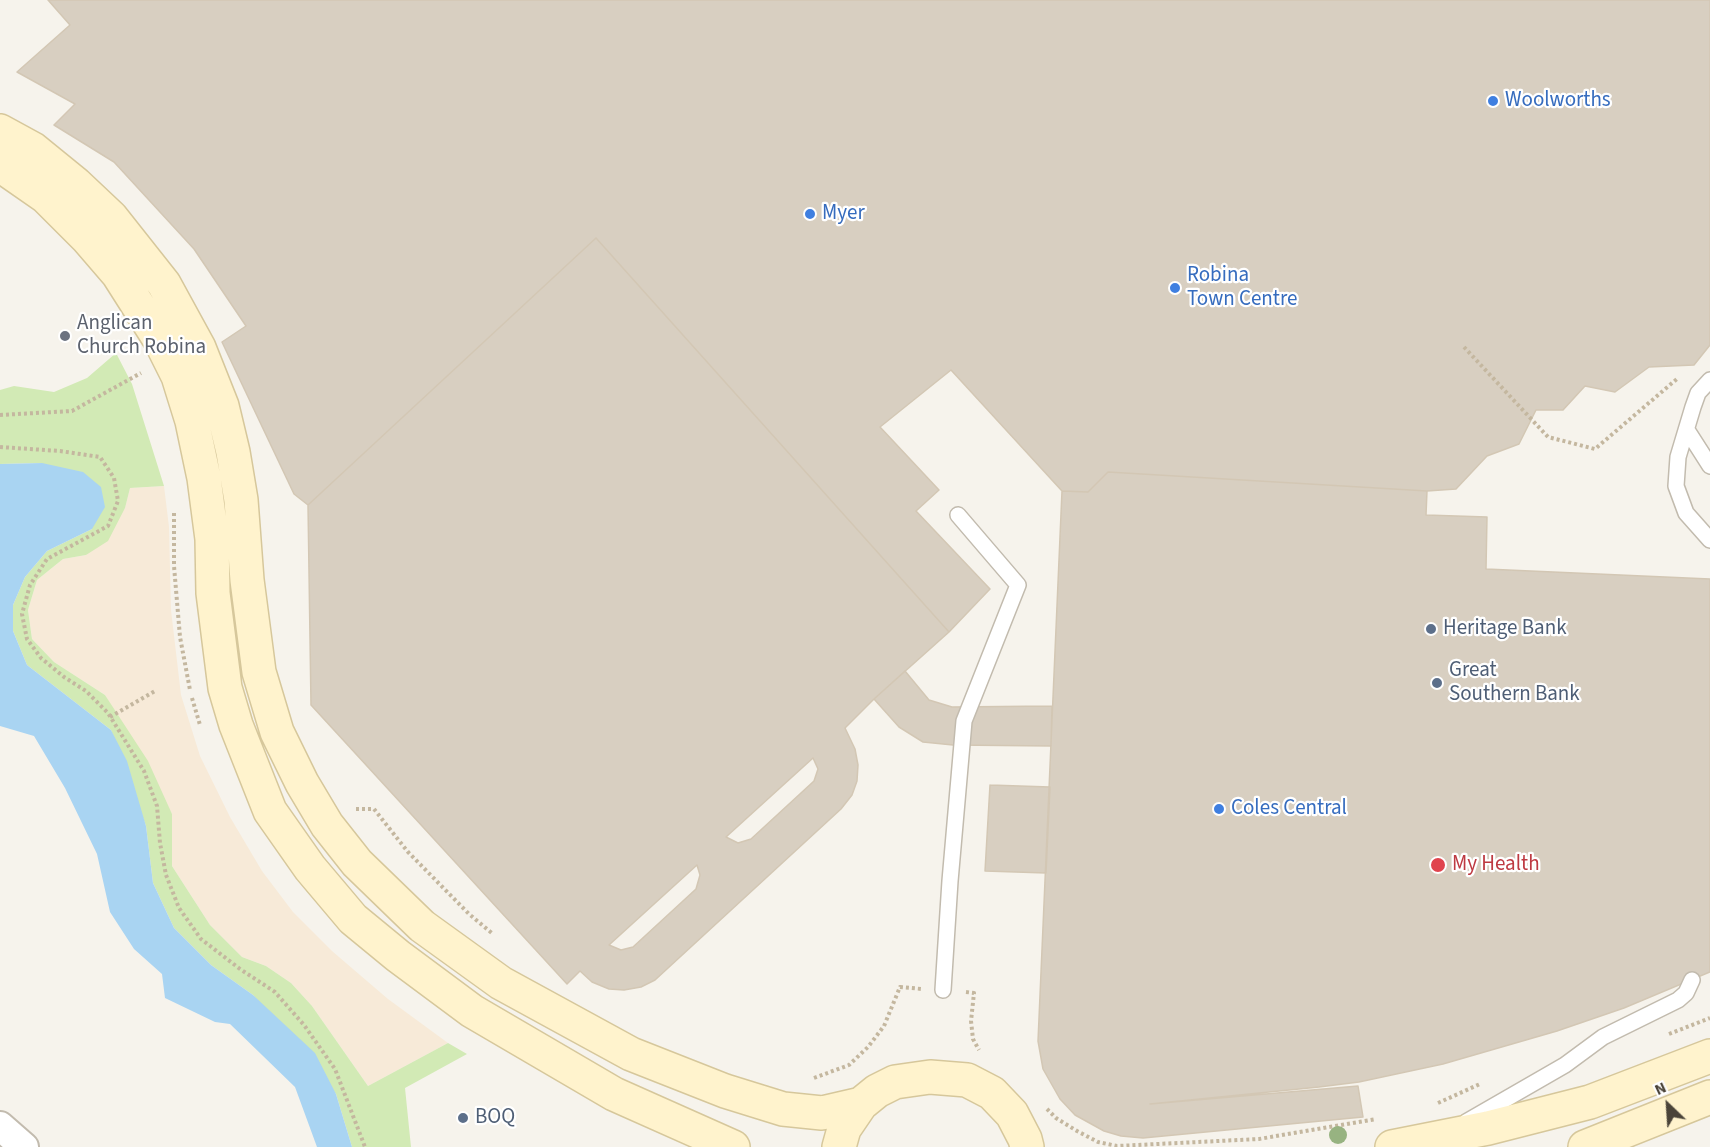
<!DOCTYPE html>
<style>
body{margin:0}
#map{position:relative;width:1710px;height:1147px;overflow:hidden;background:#f6f3ec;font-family:"Source Sans 3",sans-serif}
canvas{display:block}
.north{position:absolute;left:1638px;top:1075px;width:60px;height:60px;-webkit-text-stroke:4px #fff;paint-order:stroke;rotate:335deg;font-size:16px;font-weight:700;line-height:24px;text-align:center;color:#4b4439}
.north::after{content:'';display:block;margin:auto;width:21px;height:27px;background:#4b4439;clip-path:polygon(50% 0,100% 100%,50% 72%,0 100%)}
</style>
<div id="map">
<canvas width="1710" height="1147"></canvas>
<div class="north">N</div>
</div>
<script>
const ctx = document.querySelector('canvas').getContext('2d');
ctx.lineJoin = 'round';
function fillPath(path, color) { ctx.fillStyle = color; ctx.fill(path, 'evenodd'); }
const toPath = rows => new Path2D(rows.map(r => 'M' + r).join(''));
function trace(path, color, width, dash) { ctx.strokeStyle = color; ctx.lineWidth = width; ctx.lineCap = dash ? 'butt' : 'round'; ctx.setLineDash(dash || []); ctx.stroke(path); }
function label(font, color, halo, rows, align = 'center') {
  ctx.font = font + ' "Source Sans 3",sans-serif'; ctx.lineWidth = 4.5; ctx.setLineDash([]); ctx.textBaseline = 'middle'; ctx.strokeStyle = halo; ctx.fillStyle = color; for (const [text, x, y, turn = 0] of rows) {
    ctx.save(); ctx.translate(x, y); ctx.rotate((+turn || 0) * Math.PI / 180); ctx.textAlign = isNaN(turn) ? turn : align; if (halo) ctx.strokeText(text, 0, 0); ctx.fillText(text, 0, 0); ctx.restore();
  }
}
fillPath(toPath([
 [164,486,169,527,171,610,181,695,200,756,230,817,262,871,293,912,332,951,388,999,448,1043,368,1086,312,1006,291,983,266,966,242,957,210,925,172,866,172,814,105,695,54,662,32,639,28,610,37,580,63,559,86,555,125,508,130,488]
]), '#f7ead8');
fillPath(toPath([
 [116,353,132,384,164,486,130,488,125,508,108,541,86,555,63,559,37,580,28,610,32,639,54,662,105,695,148,761,172,814,172,866,210,925,242,957,266,966,291,983,312,1006,368,1086,448,1043,467,1054,405,1088,411,1147,352,1147,336,1094,253,995,211,965,174,928,153,883,146,826,111,730,27,665,13,631,13,605,25,577,47,551,92,529,42,463,0,464,0,390,14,386,54,392,87,378]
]), '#d2eab5');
fillPath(toPath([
 [42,463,83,472,101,487,105,507,92,529,47,551,25,577,13,605,13,631,27,665,111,730,127,761,146,826,153,883,174,928,211,965,253,995,315,1053,336,1094,352,1147,317,1147,295,1087,230,1024,215,1022,165,998,162,974,134,949,110,912,97,854,65,788,34,736,0,726,0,464]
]), '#a9d4f2');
const building = toPath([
 [48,0,1710,0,1710,345,1694,365,1649,367,1615,392,1585,386,1563,410,1536,410,1519,444,1487,456,1456,489,1427,491,1108,472,1088,492,1062,491,951,370,880,427,939,490,916,511,990,589,949,632,596,238,308,505,294,494,222,342,246,326,194,249,114,162,54,125,75,104,17,72,70,25,48,0],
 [596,238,949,632,874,699,845,728,855,749,858,765,857,781,852,795,841,809,655,980,641,987,624,990,609,989,592,982,580,971,567,984,311,705,308,505,596,238],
 [813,758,818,769,814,781,751,839,738,843,726,837,813,758],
 [697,865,700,875,696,889,633,947,621,950,609,945,697,865],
 [1108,472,1427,491,1426,515,1487,517,1486,569,1710,579,1710,972,1624,1008,1557,1031,1443,1064,1359,1082,1319,1087,1150,1104,1358,1086,1363,1117,1143,1138,1121,1136,1104,1131,1075,1115,1060,1099,1043,1069,1038,1041,1062,491,1088,492,1108,472],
 [905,671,929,700,952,707,1052,706,1051,746,953,745,923,742,899,727,874,699,905,671],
 [990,785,1050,787,1046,873,985,871,990,785]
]);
fillPath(building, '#d8cfc1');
trace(building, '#d3c7b4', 1.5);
const lane = toPath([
 [1710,380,1698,393,1693,407,1678,457,1676,486,1686,513,1710,540],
 [1687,430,1710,466],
 [943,990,950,881,964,721,1018,585,958,515],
 [1466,1122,1565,1065,1603,1037,1678,1000,1686,993,1692,980]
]);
const street = toPath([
 [0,1126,24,1147]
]);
const secondary = toPath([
 [0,131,33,149,76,184,111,217,164,284,199,348,222,406,233,452,241,500,247,580,259,672,277,732,302,783,327,825,357,863,422,926,501,983,631,1054,725,1091,783,1109,822,1113,861,1104],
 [0,165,46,197,87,238,118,274,160,340,178,376,192,421,204,478,212,539,213,593,225,688,236,725,270,811,310,868,353,919,398,956,472,1011,614,1094,733,1147],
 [839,1147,844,1129,861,1104,877,1091,895,1082,930,1077,967,1080,992,1093,1012,1114,1025,1139,1027,1147],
 [1392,1147,1488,1128,1590,1102,1710,1056],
 [1585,1147,1710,1097]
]);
trace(lane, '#c2bbae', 18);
trace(street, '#c2bbae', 32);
trace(secondary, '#d6c79b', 36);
trace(toPath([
 [1464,347,1548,437,1595,449,1678,378],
 [0,415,72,411,141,373],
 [0,447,60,451,100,457,114,478,118,501,108,526,47,559,30,585,22,614,27,639,41,658,64,677,86,691,108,713,144,771,157,806,160,843,166,875,179,908,201,939,240,969,275,992,304,1025,335,1069,365,1147],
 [174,513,174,566,180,637,190,690],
 [192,698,200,725],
 [110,717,155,691],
 [356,809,374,809,408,852,469,914,493,934],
 [966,992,974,993,971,1021,973,1039,979,1050],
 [1669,1034,1710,1018],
 [814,1078,849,1065,868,1047,884,1026,900,987,922,989],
 [1438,1103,1480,1084],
 [1047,1109,1056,1118,1077,1131,1098,1142,1117,1146,1259,1139,1376,1119]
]), '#c4b79f', 4, [3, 3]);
trace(lane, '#fff', 15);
trace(street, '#fff', 28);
trace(secondary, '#fff3cd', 33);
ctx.fillStyle = '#97b381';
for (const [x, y] of [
 [1338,1135]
]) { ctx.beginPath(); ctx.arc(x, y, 9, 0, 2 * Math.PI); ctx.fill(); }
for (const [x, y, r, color] of [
 [1493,101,6,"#3f7fe0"],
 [810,214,6,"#3f7fe0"],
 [1175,288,6,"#3f7fe0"],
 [65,336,6,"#6b7280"],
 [1431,629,6,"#5c6f8a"],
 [1437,683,6,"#5c6f8a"],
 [1219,809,6,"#3f7fe0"],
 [1438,865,8,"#e0444e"],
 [463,1118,6,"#5c6f8a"]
]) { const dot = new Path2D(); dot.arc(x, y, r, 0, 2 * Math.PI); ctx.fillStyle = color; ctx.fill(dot); trace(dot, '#fff', 2); }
label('21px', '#366cbe', '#fff', [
 ["Woolworths",1505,101],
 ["Myer",822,214],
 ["Robina",1187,276],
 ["Town Centre",1187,300],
 ["Coles Central",1231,809]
], 'left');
label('21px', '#5b616d', '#fff', [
 ["Anglican",77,324],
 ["Church Robina",77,348]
], 'left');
label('21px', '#4e5e75', '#fff', [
 ["Heritage Bank",1443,629],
 ["Great",1449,671],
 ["Southern Bank",1449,695],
 ["BOQ",475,1118]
], 'left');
label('21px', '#be3a42', '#fff', [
 ["My Health",1452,865]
], 'left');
</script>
